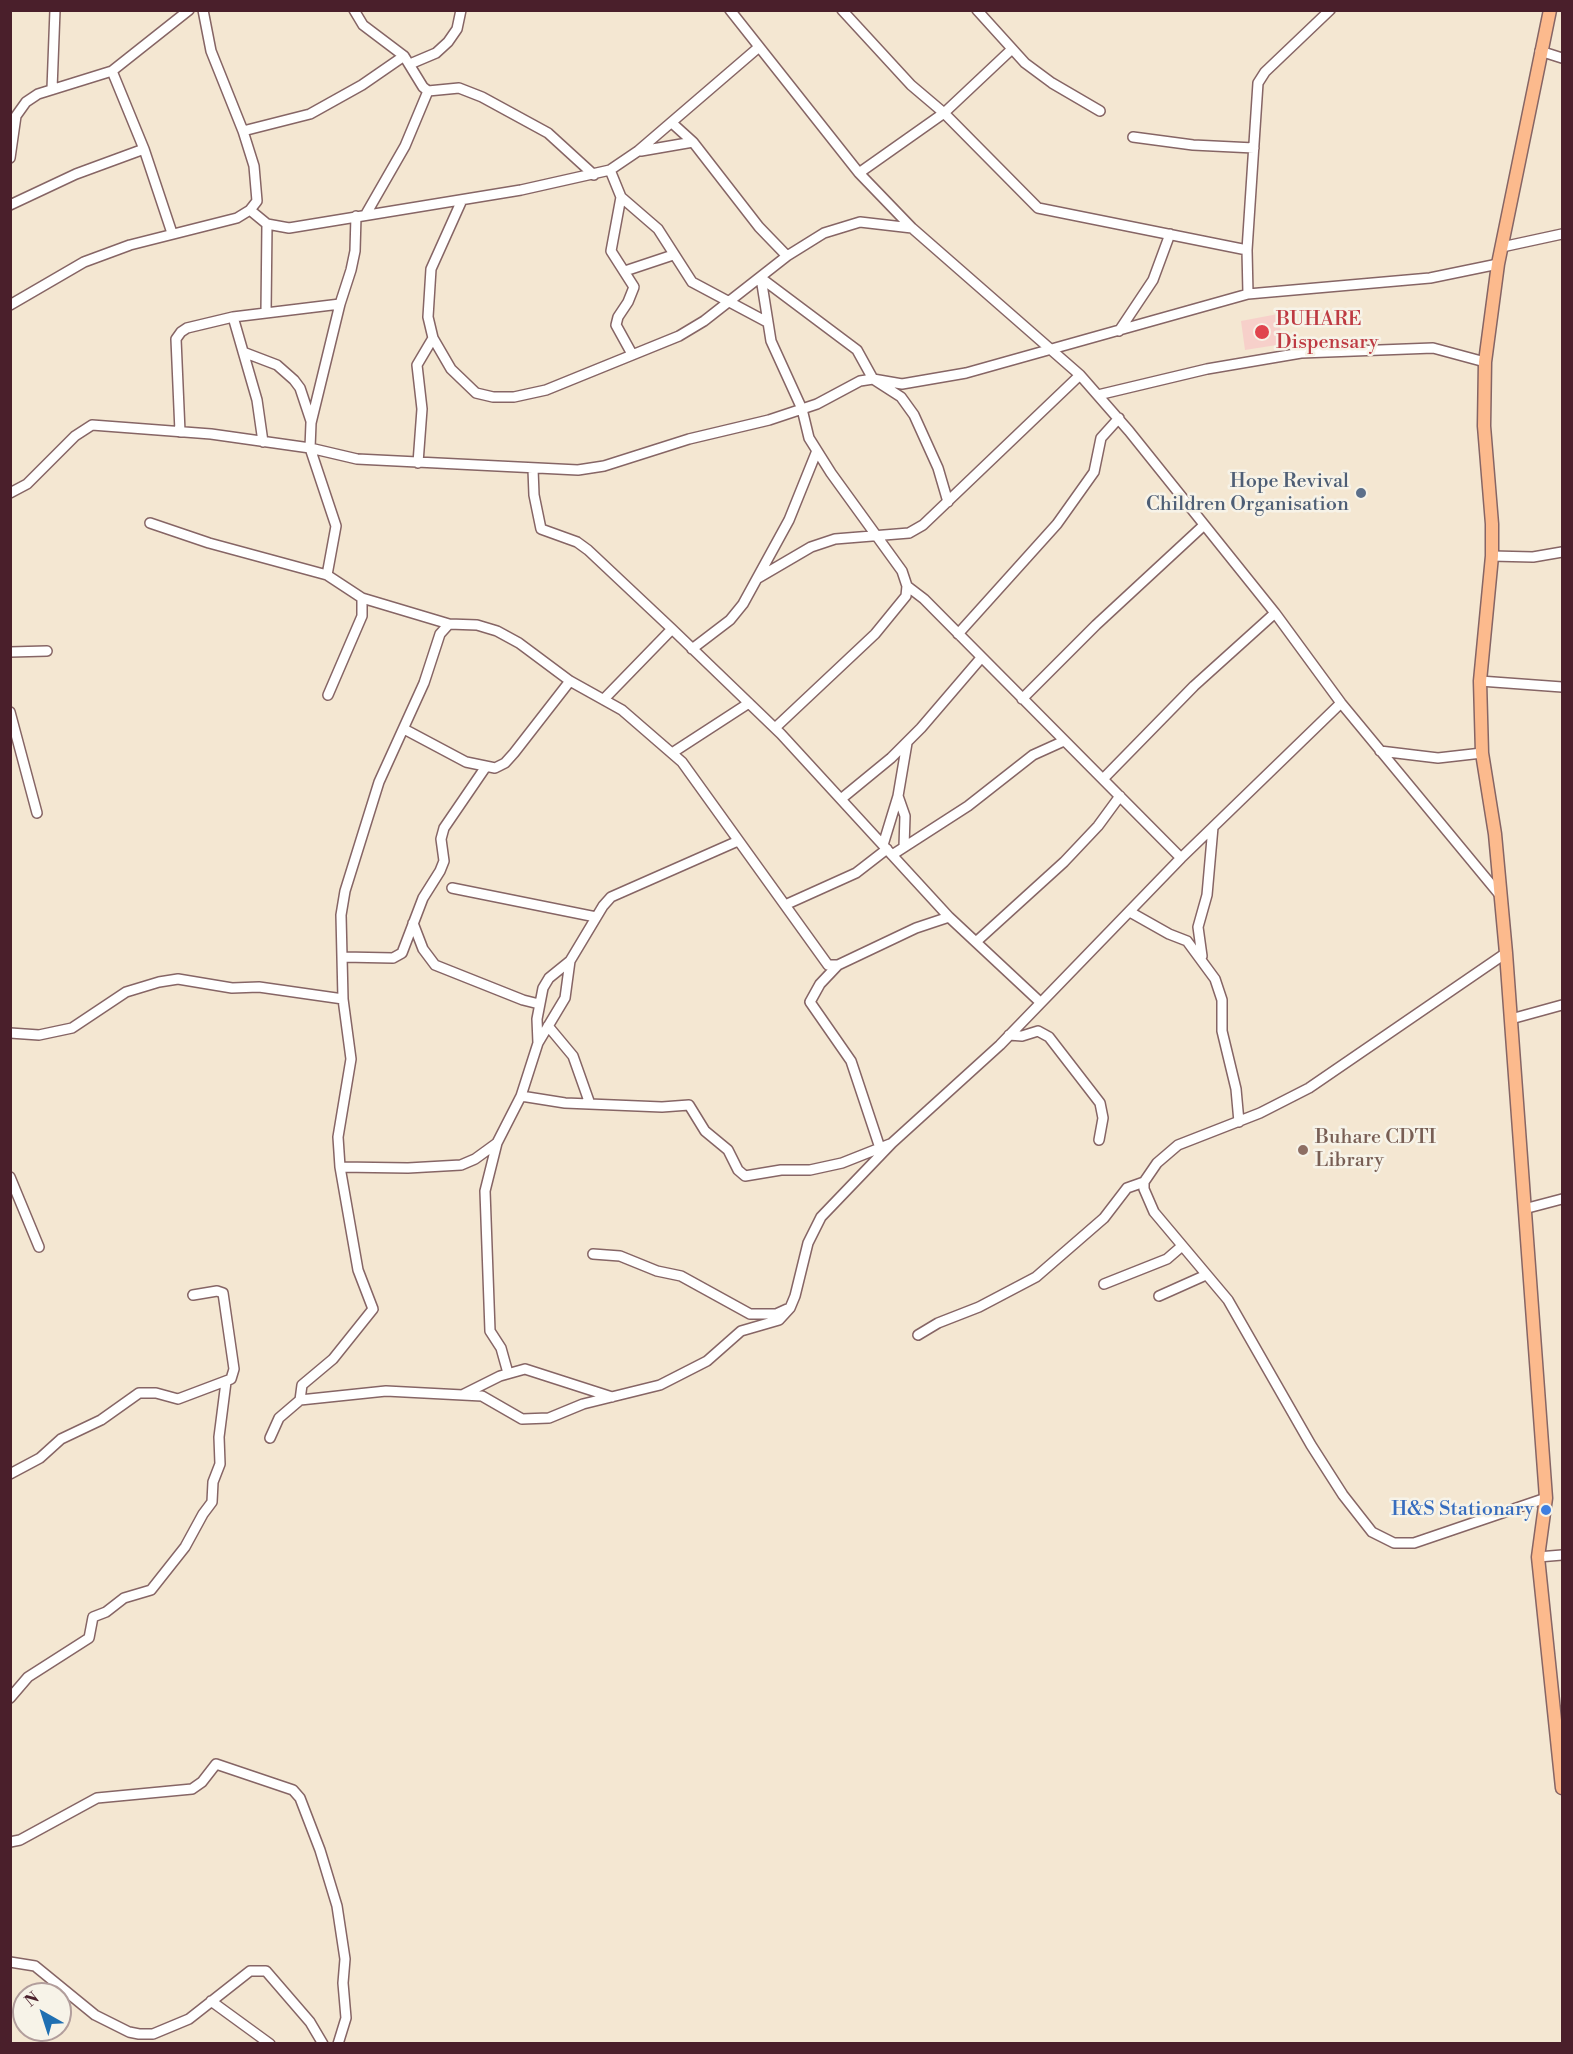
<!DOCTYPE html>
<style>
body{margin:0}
#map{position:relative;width:1573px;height:2054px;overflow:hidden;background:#f4e7d2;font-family:"Libre Bodoni",serif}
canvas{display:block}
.frame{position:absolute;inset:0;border:12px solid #4a1f2b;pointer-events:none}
.north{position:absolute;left:12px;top:1982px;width:60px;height:60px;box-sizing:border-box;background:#f7f3e8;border:2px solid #b29e9c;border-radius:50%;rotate:321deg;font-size:16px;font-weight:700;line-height:24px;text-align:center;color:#4a1f2b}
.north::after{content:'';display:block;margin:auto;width:21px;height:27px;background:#1f6fb2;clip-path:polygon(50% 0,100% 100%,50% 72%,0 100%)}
</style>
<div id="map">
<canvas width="1573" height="2054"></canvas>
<div class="frame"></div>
<div class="north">N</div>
</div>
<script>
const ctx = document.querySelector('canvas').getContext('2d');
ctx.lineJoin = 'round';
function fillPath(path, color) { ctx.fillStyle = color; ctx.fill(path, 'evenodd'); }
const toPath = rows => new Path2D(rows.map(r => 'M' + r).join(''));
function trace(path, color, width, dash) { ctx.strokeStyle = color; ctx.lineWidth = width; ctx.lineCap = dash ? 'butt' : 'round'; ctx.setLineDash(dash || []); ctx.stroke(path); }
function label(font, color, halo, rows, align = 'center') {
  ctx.font = font + ' "Libre Bodoni",serif'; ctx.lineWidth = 5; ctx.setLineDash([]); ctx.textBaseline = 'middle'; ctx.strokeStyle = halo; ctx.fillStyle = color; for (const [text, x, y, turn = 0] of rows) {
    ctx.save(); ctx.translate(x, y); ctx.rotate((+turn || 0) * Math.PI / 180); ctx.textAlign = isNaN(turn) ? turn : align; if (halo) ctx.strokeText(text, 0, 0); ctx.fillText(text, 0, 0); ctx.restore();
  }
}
fillPath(toPath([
 [1278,314,1283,344,1245,350,1241,321]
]), '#f7d0ca');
const minor = toPath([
 [354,10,363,25,404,56,423,87,428,91,459,88,482,97,548,133,594,175],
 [730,10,859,173,912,228,1080,375,1129,431,1275,613,1341,703,1499,894],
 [842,10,911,85,944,113,1038,208,1247,250],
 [977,10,1025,63,1052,83,1100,111],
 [1540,51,1562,58],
 [410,64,436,53,448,42,457,29,461,10],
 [112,71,144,149,172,233],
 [52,89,55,10],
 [672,123,693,142],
 [243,131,310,114,362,85,404,56],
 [1133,137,1193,145,1254,148],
 [641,151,693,142,759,227,787,256],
 [10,158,16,116,26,102,38,94,112,71,189,10],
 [610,170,621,197,658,229,692,282,767,322],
 [859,173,944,113,1012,49],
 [621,197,611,251,634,287,628,302,618,317,616,325,632,354],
 [462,200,431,269,428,317,433,338,451,369,476,393,493,397,514,397,546,390,679,336,704,321,787,256,824,233,860,222,912,228],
 [10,205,76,174,144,149],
 [250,210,267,224,289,228,521,190,610,170,638,151,759,47],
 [366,214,405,146,428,91],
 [1502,247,1562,234],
 [625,271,673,255],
 [761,278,771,341,802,409,809,438,831,473,902,571,907,586,906,596,875,634,775,728],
 [761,278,857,350,873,379,901,397,914,415,938,468,948,502],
 [1248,294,1247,250,1258,83,1265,72,1330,10],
 [10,305,84,262,130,245,237,218,250,210,257,201,254,166,243,131,211,51,203,10],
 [266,312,267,224],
 [233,317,257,400,263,442],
 [1119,331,1153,280,1170,234],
 [243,352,277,365,294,380,300,388,311,421],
 [1098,395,1207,369,1301,353,1433,348,1485,362],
 [180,432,176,339,181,332,187,328,233,317,340,304],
 [418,463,422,409,417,365,433,338],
 [533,469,534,495,541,529,577,542,588,550,672,629,781,734,949,917,1040,1002],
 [10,493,27,484,75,436,92,425,211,434,310,448,357,459,578,470,604,466,689,439,769,420,817,404,860,381,873,379,902,384,966,373,1248,294,1430,278,1498,264],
 [150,523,209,543,327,575,362,598,362,616,328,695],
 [1492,556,1533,557,1562,552],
 [327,575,336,526,310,448,311,423,340,304,351,270,355,251,356,216],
 [758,578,811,547,835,539,909,533,923,525,1080,375],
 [907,586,924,599,1181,858],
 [362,598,449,624],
 [958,634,1057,524,1094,472,1101,438,1119,418],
 [692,649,730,620,743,604,789,520,816,453],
 [10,652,47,651],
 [1480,681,1562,687],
 [604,699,672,629],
 [1022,699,1096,625,1203,526],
 [10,712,37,813],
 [404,729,466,762,495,768,505,763,514,753,570,681],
 [1380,751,1438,758,1482,753],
 [672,753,749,703],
 [1103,779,1194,686,1275,613],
 [898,796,905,816,904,847],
 [841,799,891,758,921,728,981,658],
 [883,845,898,796,907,743],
 [892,855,968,806,1033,755,1064,741],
 [452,888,596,917],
 [785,905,856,873,887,849],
 [1130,912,1169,934,1187,941,1215,979,1222,1000,1222,1031,1236,1089,1239,1122],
 [413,923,423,949,435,965,523,1000,539,1004],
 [977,941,1064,862,1098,826,1120,796],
 [1506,953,1309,1088,1260,1113,1178,1145,1157,1163,1144,1182,1144,1189,1154,1212,1228,1300,1311,1445,1343,1495,1372,1532,1394,1543,1414,1543,1546,1498],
 [1202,956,1198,927,1207,895,1213,827],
 [343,957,393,958,402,953,423,898,440,871,444,861,441,839,444,828,485,768],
 [838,965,820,984,810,1002,851,1061,880,1148],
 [1511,1019,1562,1005],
 [548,1026,573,1056,590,1104],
 [10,1033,39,1035,72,1028,126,992,159,982,178,979,232,988,259,987,343,999],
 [1009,1035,1022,1036,1038,1031,1049,1037,1100,1103,1103,1118,1099,1140],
 [538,1043,537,1019,543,988,549,978,570,961],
 [521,1096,565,1103,662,1107,689,1105,705,1131,728,1150,738,1170,745,1176,781,1170,810,1170,842,1163,890,1144],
 [340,1167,408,1168,461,1165,475,1159,497,1143],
 [10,1177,39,1247],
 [1524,1209,1562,1199],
 [593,1254,620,1256,657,1271,681,1276,750,1314,776,1314,787,1309],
 [1104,1284,1167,1259,1182,1246],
 [1159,1296,1206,1275],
 [918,1335,938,1323,979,1307,1036,1277,1104,1218,1127,1188,1144,1182],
 [508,1373,501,1348,490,1331,485,1191,497,1143,521,1096,538,1043,565,998,570,961,603,906,611,897,738,841],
 [464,1394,500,1376,525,1369,612,1397],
 [300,1400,302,1385,333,1359,373,1309,358,1270,340,1167,338,1137,351,1059,343,999,341,915,345,891,379,782,424,683,440,634,449,624,477,625,497,631,519,643,570,681,622,710,682,762,828,965,838,965,916,928,949,917],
 [270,1438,279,1418,300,1400,386,1391,482,1396,522,1419,549,1418,583,1404,660,1385,707,1361,741,1331,779,1320,790,1308,795,1296,808,1243,821,1217,892,1143,1000,1045,1181,858,1341,703],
 [10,1474,40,1458,61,1439,101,1420,139,1393,156,1393,178,1399,231,1379,234,1369,223,1293,217,1291,193,1295],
 [1538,1557,1562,1555],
 [10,1698,28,1677,89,1638,93,1617,106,1612,124,1598,151,1590,185,1547,203,1514,212,1502,213,1482,220,1464,219,1437,226,1382],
 [10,1842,20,1840,97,1798,192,1789,202,1782,216,1764,293,1790,300,1798,320,1850,337,1906,345,1959,343,1983,346,2018,338,2044],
 [10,1962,35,1966,95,2015,129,2032,139,2034,153,2034,189,2019,250,1971,266,1971,310,2022,323,2044],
 [211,2001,270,2044]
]);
const major = toPath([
 [1550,10,1498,264,1485,362,1484,426,1492,524,1492,556,1480,681,1482,753,1495,834,1506,953,1546,1498,1538,1557,1562,1788]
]);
trace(minor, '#866565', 12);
trace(major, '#866565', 15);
trace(minor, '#fff', 9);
trace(major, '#fcba8d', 12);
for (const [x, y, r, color] of [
 [1262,332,8,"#e0444e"],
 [1361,493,6,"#5c6f8a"],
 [1303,1150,6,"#8d6e63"],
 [1546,1510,6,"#3f7fe0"]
]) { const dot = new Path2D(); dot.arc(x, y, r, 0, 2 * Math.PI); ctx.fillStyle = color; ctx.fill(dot); trace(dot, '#f7f3e8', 2); }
label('20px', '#be3a42', '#f7f3e8', [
 ["BUHARE",1276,320],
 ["Dispensary",1276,343]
], 'left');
label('20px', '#4e5e75', '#f7f3e8', [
 ["Hope Revival",1349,482],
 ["Children Organisation",1349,505]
], 'right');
label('20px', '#785e54', '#f7f3e8', [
 ["Buhare CDTI",1315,1138],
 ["Library",1315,1161]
], 'left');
label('20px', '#366cbe', '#f7f3e8', [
 ["H&S Stationary",1534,1510]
], 'right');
</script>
